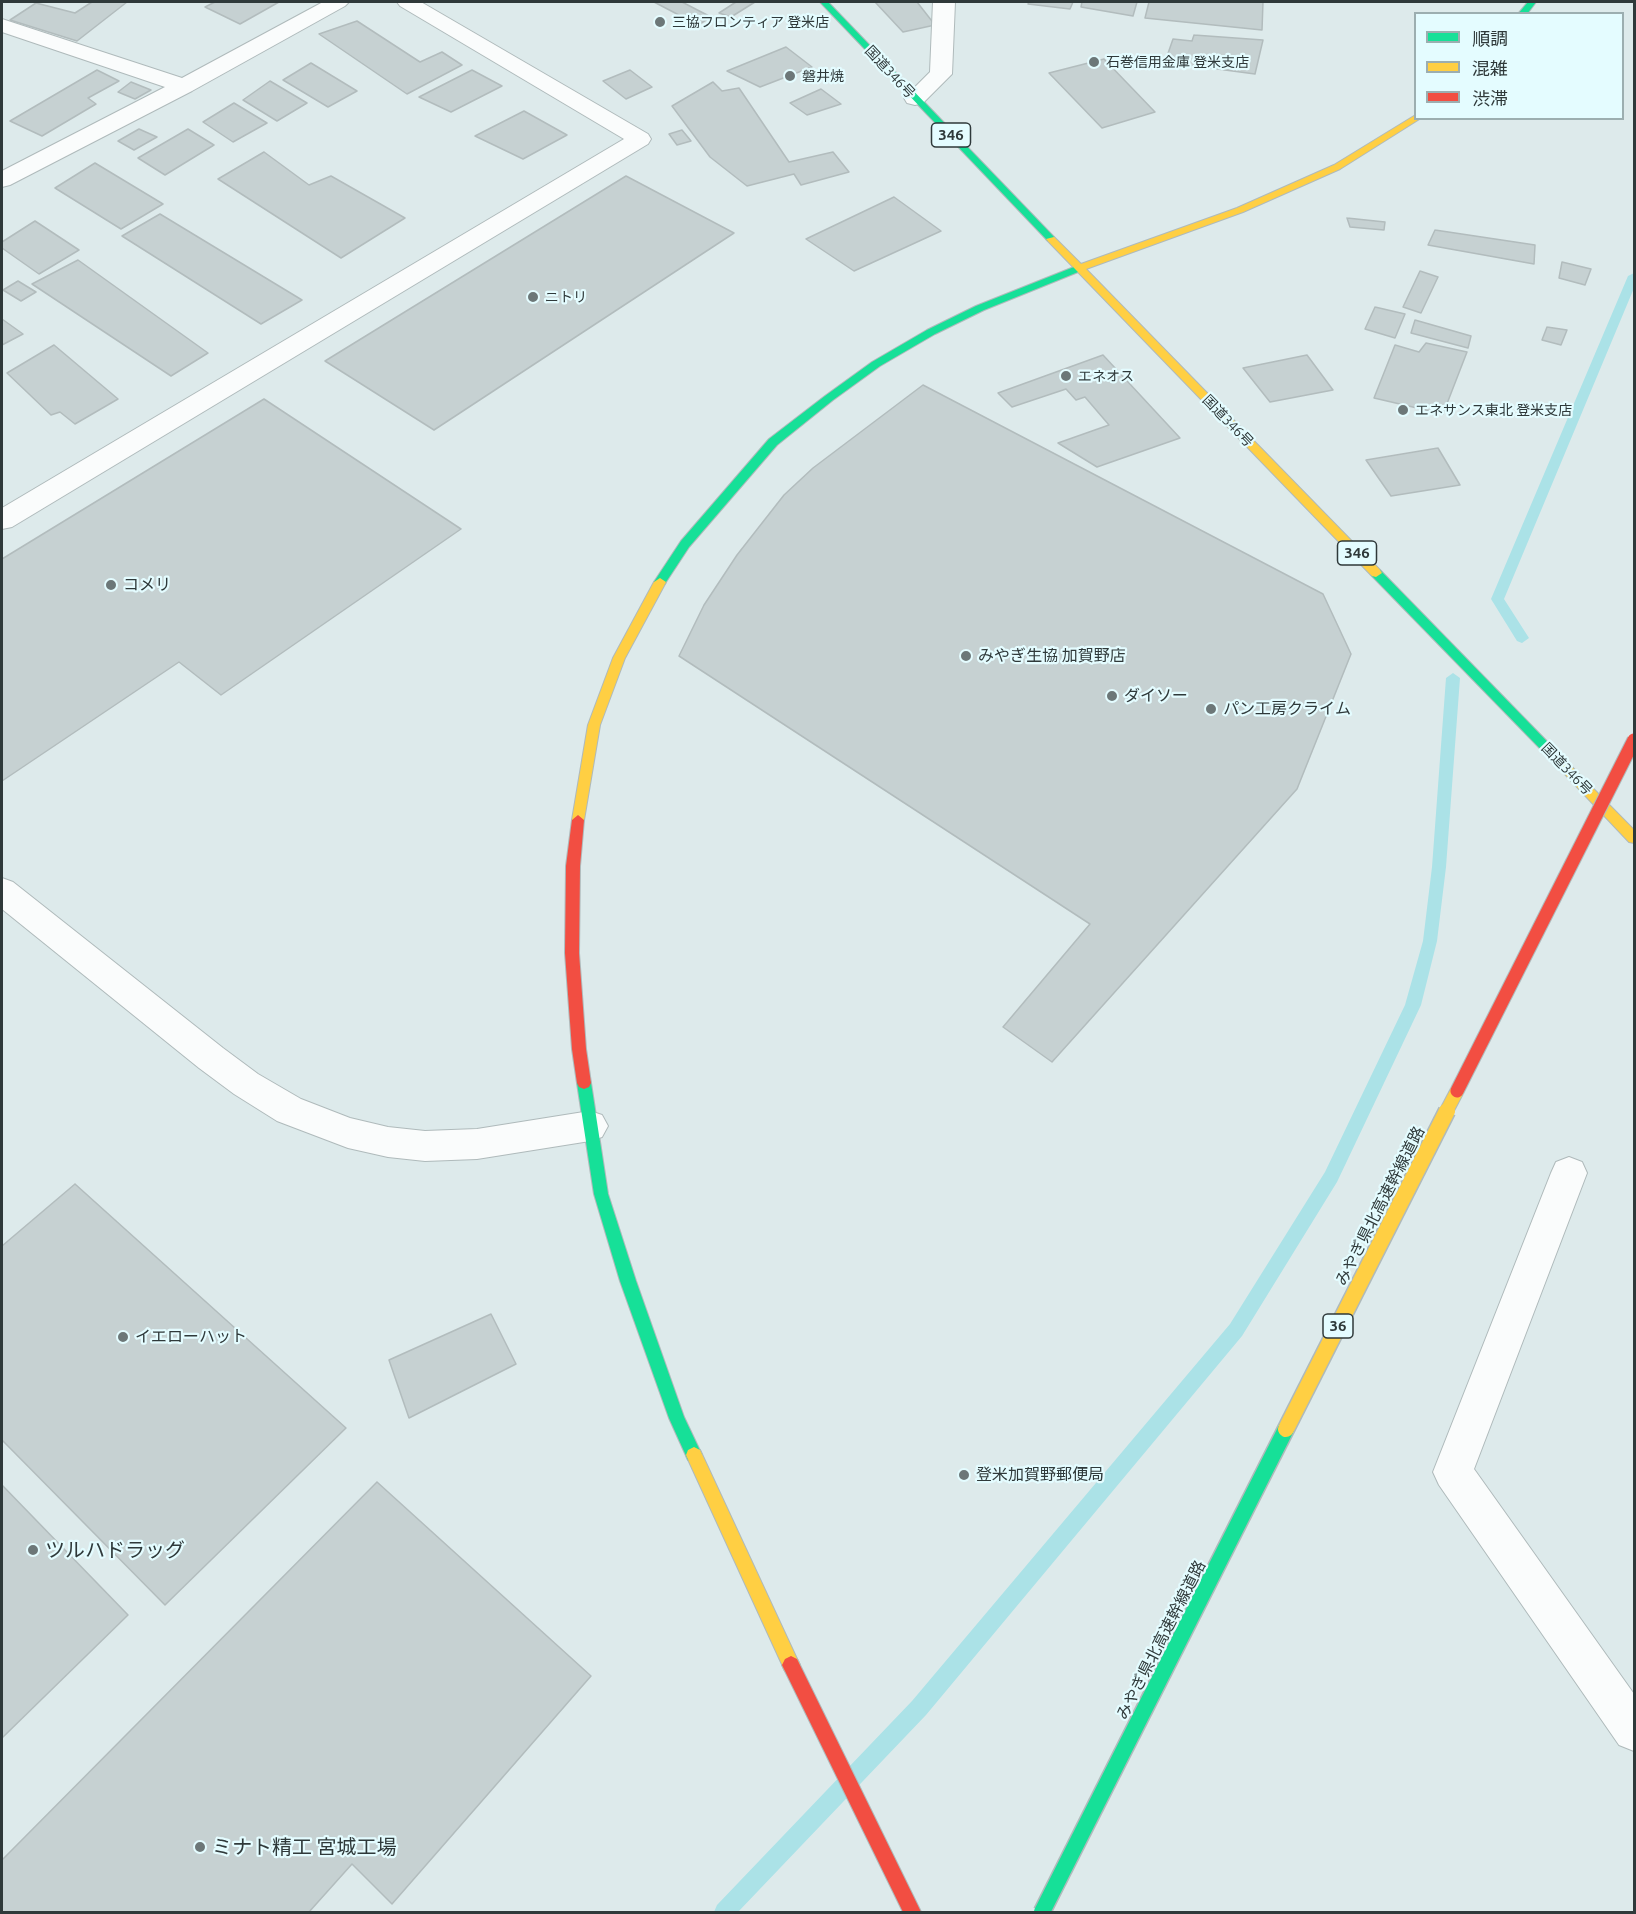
<!DOCTYPE html>
<meta charset="utf-8">
<style>
body{margin:0}
#map{position:relative;width:1636px;height:1914px;overflow:hidden;background:#ddeaeb;font-family:Ubuntu,"Noto Sans JP",sans-serif}
canvas{display:block}
.frame{position:absolute;inset:0;border:3px solid #2f393a;pointer-events:none}
.legend{position:absolute;left:1414px;top:12px;width:210px;height:108px;box-sizing:border-box;background:#e4fcff;border:2px solid #9caeb0;margin:0;padding:8px 10px;list-style:none;font-size:18px;color:#2f393a}
.legend li{display:flex;align-items:center;gap:12px;height:30px}
.legend b{width:30px;border:2px solid #9caeb0}
</style>
<div id="map">
<canvas width="1636" height="1914"></canvas>
<div class="frame"></div>
<ul class="legend">
<li><b style="height:8px;background:#16e098"></b>順調</li>
<li><b style="height:8px;background:#ffcf43"></b>混雑</li>
<li><b style="height:8px;background:#f24e42"></b>渋滞</li>
</ul>
</div>
<script>
const ctx = document.querySelector('canvas').getContext('2d');
ctx.lineJoin = 'round';
const toPath = rows => new Path2D(rows.map(r => 'M' + r).join(''));
function fillPath(path, color) { ctx.fillStyle = color; ctx.fill(path, 'evenodd'); }
function trace(path, color, width, dash) { ctx.strokeStyle = color; ctx.lineWidth = width; ctx.lineCap = dash ? 'butt' : 'round'; ctx.setLineDash(dash || []); ctx.stroke(path); }
function label(font, color, halo, rows, align = 'center') {
  ctx.font = font + ' Ubuntu,"Noto Sans JP",sans-serif'; ctx.lineWidth = 4.5; ctx.setLineDash([]); ctx.textBaseline = 'middle'; ctx.strokeStyle = halo; ctx.fillStyle = color; for (const [text, x, y, turn = 0] of rows) {
    ctx.save(); ctx.translate(x, y); ctx.rotate((+turn || 0) * Math.PI / 180); ctx.textAlign = isNaN(turn) ? turn : align; if (halo) ctx.strokeText(text, 0, 0); ctx.fillText(text, 0, 0); ctx.restore();
  }
}
fillPath(toPath([
 [1634,273,1634,288,1504,599,1529,638,1522,643,1517,641,1491,599,1628,276,1634,273],
 [1453,673,1460,678,1446,867,1437,941,1421,1005,1337,1182,1242,1336,926,1715,738,1912,714,1912,717,1905,912,1701,1230,1324,1325,1172,1405,1005,1423,941,1432,867,1446,678,1453,673]
]), '#abe2e7');
const building = toPath([
 [92,2,127,2,77,41,10,20,36,3,75,13,92,2],
 [215,2,279,2,240,24,205,7,215,2],
 [654,2,682,2,711,17,698,25,654,2],
 [736,2,755,2,731,17,719,13,736,2],
 [875,2,917,2,935,25,903,32,875,2],
 [1029,2,1073,2,1070,9,1028,4,1029,2],
 [1082,2,1137,2,1133,16,1081,7,1082,2],
 [1149,2,1263,2,1262,30,1145,18,1149,2],
 [357,21,420,62,442,52,462,65,407,94,319,34,357,21],
 [1194,35,1263,40,1255,74,1165,62,1173,39,1192,41,1194,35],
 [786,47,812,67,760,87,727,71,786,47],
 [1104,59,1155,112,1102,128,1049,73,1104,59],
 [311,63,357,91,328,107,283,80,311,63],
 [97,70,119,81,88,98,96,104,42,136,10,121,97,70],
 [472,70,502,86,451,112,419,97,472,70],
 [630,70,652,87,626,99,603,81,630,70],
 [270,81,307,103,277,121,243,100,270,81],
 [131,82,151,90,135,99,118,92,131,82],
 [713,82,722,91,739,88,789,162,833,152,849,172,801,185,794,174,747,186,710,157,672,106,713,82],
 [821,89,841,104,807,115,790,103,821,89],
 [234,103,267,123,233,142,203,122,234,103],
 [524,111,567,135,523,159,475,136,524,111],
 [139,129,157,137,134,150,118,141,139,129],
 [188,129,214,145,165,175,138,158,188,129],
 [682,130,691,141,677,145,669,134,682,130],
 [264,152,309,185,331,176,405,218,341,258,218,179,264,152],
 [95,163,163,204,121,229,55,188,95,163],
 [626,176,734,233,434,430,325,361,626,176],
 [894,197,941,231,854,271,806,239,894,197],
 [160,214,302,300,261,324,122,236,160,214],
 [1347,218,1385,222,1384,230,1350,227,1347,218],
 [35,221,79,250,39,274,2,248,2,242,35,221],
 [1435,230,1535,245,1534,264,1428,245,1435,230],
 [78,260,208,353,171,376,32,284,78,260],
 [1562,262,1591,269,1585,285,1559,278,1562,262],
 [1420,271,1438,277,1421,313,1403,307,1420,271],
 [18,281,36,292,21,301,3,290,18,281],
 [1375,307,1405,314,1395,338,1365,329,1375,307],
 [2,319,23,334,2,345,2,319],
 [1415,320,1471,336,1468,348,1411,333,1415,320],
 [1547,327,1567,330,1561,345,1542,340,1547,327],
 [1426,343,1467,352,1443,414,1374,398,1395,345,1419,352,1426,343],
 [54,345,118,399,75,424,60,412,51,415,7,373,54,345],
 [1103,355,1180,438,1097,467,1058,443,1109,425,1085,397,1076,400,1066,389,1012,407,998,393,1103,355],
 [1307,355,1333,390,1270,402,1243,368,1307,355],
 [923,385,1323,594,1351,654,1297,789,1052,1062,1003,1027,1090,924,679,656,704,605,737,555,784,495,813,468,923,385],
 [264,399,461,529,221,695,179,662,2,781,2,559,264,399],
 [1438,448,1460,485,1391,496,1366,460,1438,448],
 [75,1184,346,1428,165,1605,2,1440,2,1246,75,1184],
 [491,1314,516,1364,409,1418,389,1360,491,1314],
 [377,1482,591,1676,392,1904,352,1864,309,1912,2,1912,2,1860,377,1482],
 [2,1485,128,1615,2,1738,2,1485]
]);
fillPath(building, '#c6d1d2');
trace(building, '#b2bcbd', 1.5);
const street = toPath([
 [323,2,349,2,345,6,192,91,10,185,2,187,2,171,165,87,2,32,2,19,182,78,323,2],
 [397,2,421,2,648,134,651,139,648,144,12,527,2,529,2,508,624,139,400,6,397,2],
 [933,2,955,2,952,74,923,103,915,105,907,103,904,98,930,72,933,2],
 [2,878,13,882,223,1048,258,1074,301,1099,350,1118,388,1127,425,1131,477,1129,590,1111,602,1115,608,1126,602,1137,590,1141,477,1159,425,1161,388,1157,348,1148,277,1121,234,1094,199,1068,2,909,2,878],
 [1569,1157,1582,1162,1587,1173,1474,1469,1634,1694,1634,1751,1619,1745,1439,1485,1433,1472,1551,1173,1556,1162,1569,1157]
]);
const fast = toPath([
 [820,2,828,2,1054,237,1054,241,1048,241,820,2],
 [1528,2,1536,2,1527,14,1518,14,1528,2],
 [1079,265,1083,266,1083,270,984,310,935,334,880,366,833,400,777,445,689,547,664,585,656,585,654,582,681,541,769,439,825,396,872,362,927,330,976,306,1079,265],
 [1376,569,1380,570,1569,764,1571,767,1569,770,1561,770,1372,576,1370,573,1376,569],
 [584,1077,589,1079,591,1083,608,1194,636,1281,684,1417,702,1455,700,1460,694,1463,688,1460,669,1418,620,1281,594,1194,577,1083,579,1079,584,1077]
]);
const slow = toPath([
 [1414,116,1416,116,1416,118,1421,118,1340,169,1243,212,1086,269,1380,570,1382,573,1376,577,1372,576,1046,239,1054,237,1081,264,1237,208,1334,165,1414,116],
 [660,578,666,582,625,658,600,725,584,820,583,823,573,823,572,820,588,725,613,658,654,582,660,578],
 [1565,762,1569,764,1634,830,1634,843,1629,842,1561,770,1559,767,1561,764,1565,762],
 [694,1447,700,1450,797,1659,800,1665,797,1671,791,1674,785,1671,686,1455,688,1450,694,1447]
]);
const jam = toPath([
 [578,815,584,820,580,866,579,953,586,1049,591,1083,589,1087,584,1089,579,1087,577,1083,572,1049,565,953,566,866,572,820,578,815],
 [791,1656,797,1659,921,1912,903,1912,785,1671,782,1665,785,1659,791,1656]
]);
trace(street, '#afbabb', 2);
trace(fast, '#afbabb', 2);
trace(slow, '#afbabb', 2);
trace(jam, '#afbabb', 2);
fillPath(street, '#fafcfc');
fillPath(fast, '#16e098');
fillPath(slow, '#ffcf43');
fillPath(jam, '#f24e42');
const fastBridge = toPath([
 [1042,1912,1286,1429]
]);
const slowBridgeFar1 = toPath([
 [1446,1112,1457,1091]
]);
const slowBridge = toPath([
 [1286,1429,1447,1111]
]);
const jamBridge = toPath([
 [1457,1091,1634,740]
]);
trace(fastBridge, '#afbabb', 19, []);
trace(slowBridgeFar1, '#afbabb', 15, []);
trace(slowBridge, '#afbabb', 19, []);
trace(jamBridge, '#afbabb', 15, []);
trace(fastBridge, '#16e098', 16);
trace(slowBridgeFar1, '#ffcf43', 13);
trace(slowBridge, '#ffcf43', 16);
trace(jamBridge, '#f24e42', 13);
for (const [x, y, r, color] of [
 [660,22,6,"#6c7778"],
 [1094,62,6,"#6c7778"],
 [790,76,6,"#6c7778"],
 [533,297,6,"#6c7778"],
 [1066,376,6,"#6c7778"],
 [1403,410,6,"#6c7778"],
 [111,585,6,"#6c7778"],
 [966,656,6,"#6c7778"],
 [1112,696,6,"#6c7778"],
 [1211,709,6,"#6c7778"],
 [123,1337,6,"#6c7778"],
 [964,1475,6,"#6c7778"],
 [33,1550,6,"#6c7778"],
 [200,1847,6,"#6c7778"]
]) { const dot = new Path2D(); dot.arc(x, y, r, 0, 2 * Math.PI); ctx.fillStyle = color; ctx.fill(dot); trace(dot, '#e4fcff', 2); }
label('14px', '#2f393a', '#e4fcff', [
 ["三協フロンティア 登米店",672,22],
 ["石巻信用金庫 登米支店",1106,62],
 ["磐井焼",802,76],
 ["ニトリ",545,297],
 ["エネオス",1078,376],
 ["エネサンス東北 登米支店",1415,410]
], 'left');
label('14px', '#2f393a', '#e4fcff', [
 ["国道346号",890,72,47],
 ["国道346号",1228,421,46],
 ["国道346号",1567,769,46]
]);
for (const [x, y, w] of [
 [951,135,39],
 [1357,553,39],
 [1338,1326,30]
]) { const box = new Path2D(); box.roundRect(x - w / 2, y - 12, w, 24, 4.5); ctx.fillStyle = '#e4fcff'; ctx.fill(box); trace(box, '#2f393a', 1.5); }
label('bold 15px', '#2f393a', null, [
 ["346",951,135],
 ["346",1357,553],
 ["36",1338,1326]
]);
label('16px', '#2f393a', '#e4fcff', [
 ["コメリ",123,585],
 ["みやぎ生協 加賀野店",978,656],
 ["ダイソー",1124,696],
 ["パン工房クライム",1223,709],
 ["イエローハット",135,1337],
 ["登米加賀野郵便局",976,1475]
], 'left');
label('16px', '#2f393a', '#e4fcff', [
 ["みやぎ県北高速幹線道路",1380,1206,-63],
 ["みやぎ県北高速幹線道路",1161,1640,-63]
]);
label('20px', '#2f393a', '#e4fcff', [
 ["ツルハドラッグ",45,1550],
 ["ミナト精工 宮城工場",212,1847]
], 'left');
</script>
